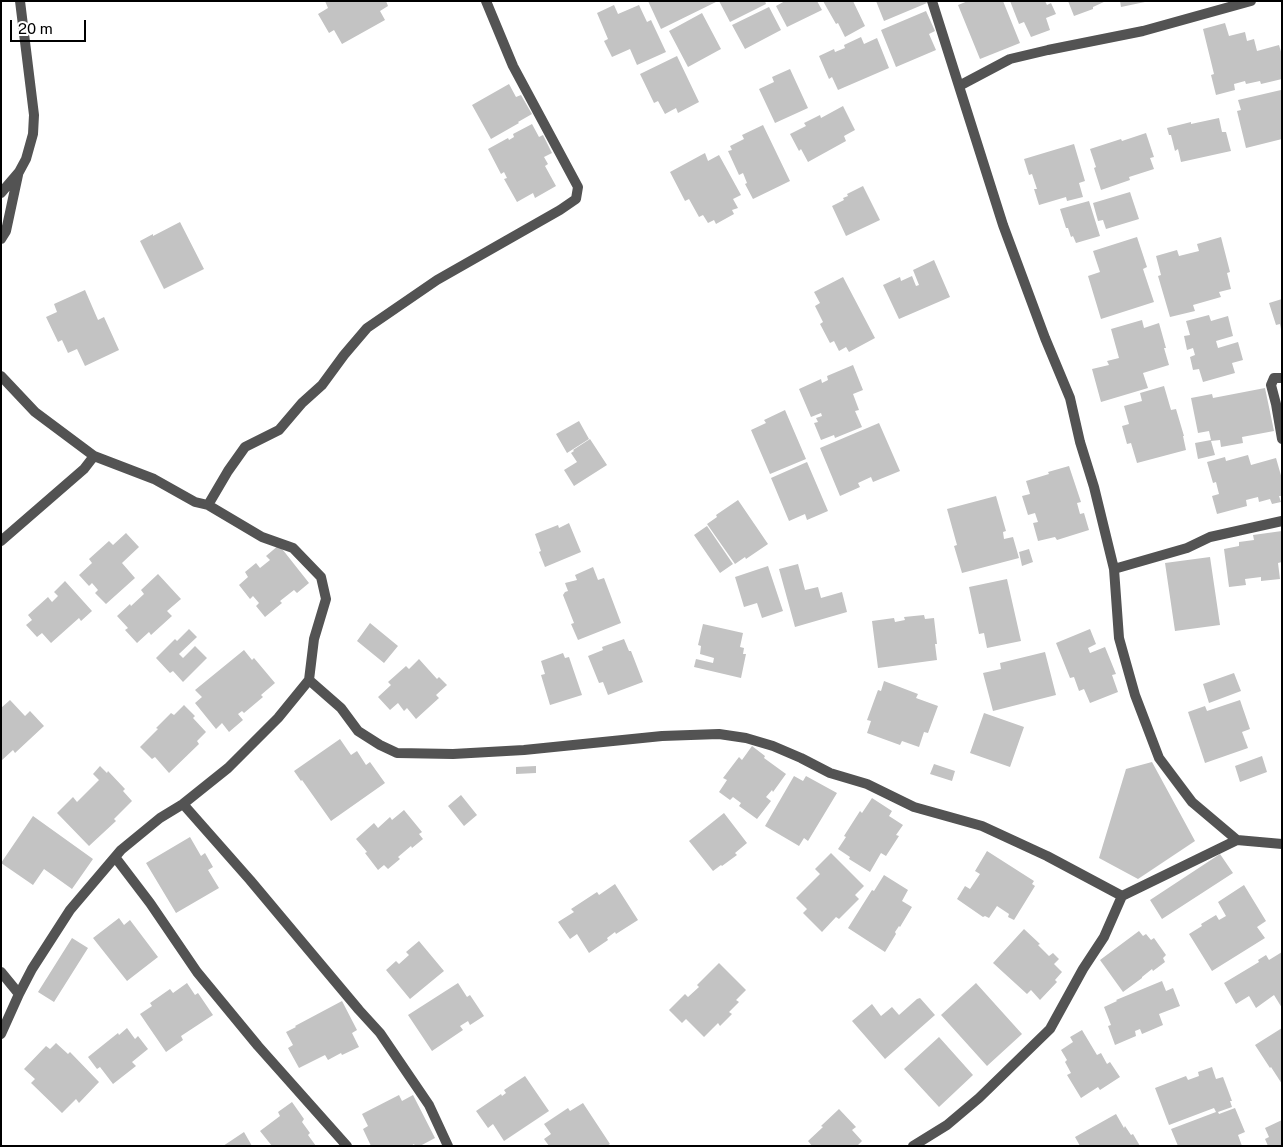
<!DOCTYPE html>
<style>
body{margin:0}
#map{position:relative;width:1283px;height:1147px;overflow:hidden;background:#fff;font-family:"Public Sans",sans-serif}
canvas{display:block}
.frame{position:absolute;inset:0;border:2px solid #000;pointer-events:none}
.scale{position:absolute;left:10px;top:20px;width:76px;height:22px;box-sizing:border-box;border:2px solid #000;border-top:0;padding-left:6px;font-size:15px;line-height:18px;white-space:nowrap;color:#000;-webkit-text-stroke:4px #fff;paint-order:stroke}
</style>
<div id="map">
<canvas width="1283" height="1147"></canvas>
<div class="frame"></div>
<div class="scale">20 m</div>
</div>
<script>
const ctx = document.querySelector('canvas').getContext('2d');
ctx.lineJoin = 'round';
function fillPath(path, color) { ctx.fillStyle = color; ctx.fill(path, 'evenodd'); }
const toPath = rows => new Path2D(rows.map(r => 'M' + r).join(''));
function trace(path, color, width, dash) { ctx.strokeStyle = color; ctx.lineWidth = width; ctx.lineCap = dash ? 'butt' : 'round'; ctx.setLineDash(dash || []); ctx.stroke(path); }
fillPath(toPath([
 [325,1,386,1,388,6,380,11,385,20,342,44,334,30,329,33,318,14,328,8],
 [648,1,718,1,661,29],
 [719,1,765,1,766,4,730,22],
 [785,1,817,1,822,10,787,27,776,6],
 [823,1,853,1,865,26,845,37,838,23,836,24],
 [876,1,926,1,927,3,884,21],
 [968,1,1003,1,1020,43,980,59,958,5],
 [1010,1,1045,1,1047,5,1051,3,1056,14,1046,18,1050,30,1031,37,1024,22,1019,24],
 [1068,1,1106,1,1093,7,1093,9,1074,16],
 [1120,1,1144,1,1145,2,1121,7],
 [614,5,618,14,639,5,647,22,651,20,666,52,637,65,630,49,612,57,604,41,608,39,597,13],
 [769,7,781,30,745,49,732,25],
 [926,11,935,31,929,34,936,50,896,67,881,30],
 [702,13,721,49,688,67,669,31],
 [1225,23,1229,36,1245,32,1247,41,1254,39,1257,51,1279,45,1282,55,1282,79,1261,84,1260,81,1246,84,1245,81,1234,84,1235,90,1216,95,1211,75,1214,74,1203,29],
 [861,37,864,44,877,38,889,68,838,90,832,77,829,79,819,56,834,49,835,52,845,48,844,45],
 [677,56,699,102,678,113,676,108,665,114,658,101,654,103,640,74],
 [790,69,808,108,775,123,759,89,774,82,772,77],
 [509,84,516,97,521,95,532,114,518,122,519,123,491,139,472,105],
 [1281,90,1282,139,1246,148,1237,111,1241,110,1238,100],
 [843,106,855,130,844,136,846,141,808,162,801,149,799,151,790,134,806,126,804,123,820,115,821,118],
 [1219,118,1222,132,1226,132,1231,151,1181,162,1178,149,1175,151,1171,135,1169,135,1167,128,1191,122,1191,124],
 [532,124,539,137,543,135,552,153,544,157,548,164,545,166,556,186,535,198,533,193,517,202,504,179,507,178,504,172,501,174,488,149,508,138,509,140,514,137,513,134],
 [763,125,790,181,753,199,745,184,747,183,743,173,739,175,728,151,732,150,730,146,744,139,742,135],
 [1146,133,1154,157,1150,158,1154,169,1129,177,1130,180,1101,190,1094,168,1096,167,1090,149,1121,139,1122,141],
 [1074,144,1085,181,1079,183,1083,197,1067,201,1066,197,1039,205,1034,189,1037,189,1032,174,1029,175,1024,159],
 [705,153,708,161,719,155,741,195,733,199,738,208,732,210,734,214,716,224,714,220,708,223,703,215,699,217,689,199,685,201,670,172],
 [863,186,880,220,846,236,832,206,844,200,843,198,848,196,847,194],
 [1130,192,1139,219,1106,229,1103,220,1098,221,1093,203],
 [1089,201,1100,236,1076,243,1073,236,1071,237,1068,228,1066,228,1060,209],
 [180,222,204,269,164,289,140,241,153,234,153,236],
 [1137,237,1147,267,1143,269,1154,302,1101,319,1088,276,1100,272,1093,251],
 [1221,237,1230,272,1227,273,1231,289,1219,292,1221,297,1193,305,1195,311,1170,317,1158,276,1161,275,1156,256,1177,250,1179,256,1199,251,1197,244],
 [934,260,950,297,899,319,883,285,900,277,901,281,912,276,916,286,919,285,913,270],
 [843,277,875,338,849,352,846,347,839,351,834,341,830,343,820,324,823,322,815,306,820,303,814,292],
 [85,290,98,320,104,317,119,350,85,366,77,349,68,353,62,340,58,342,46,317,57,312,54,304],
 [1282,299,1282,329,1281,329,1280,324,1276,325,1269,303],
 [1209,315,1211,321,1228,316,1233,336,1216,341,1218,348,1238,342,1243,360,1232,363,1235,373,1203,382,1199,369,1193,370,1190,357,1195,355,1193,348,1187,350,1184,336,1190,335,1186,321],
 [1142,320,1144,328,1159,323,1166,348,1164,348,1169,365,1143,373,1148,388,1101,402,1092,369,1109,365,1107,361,1119,358,1111,329],
 [853,365,863,390,853,394,859,410,855,411,862,427,835,438,834,435,821,440,814,423,818,422,816,418,822,416,821,413,811,417,799,389,821,379,822,383,828,380,827,376],
 [1164,386,1171,410,1176,409,1184,436,1183,436,1186,450,1137,463,1131,443,1127,444,1122,426,1129,424,1124,406,1142,401,1140,393],
 [1265,388,1274,431,1242,437,1243,443,1221,447,1220,440,1211,441,1215,455,1198,459,1195,443,1211,440,1209,431,1198,433,1191,398,1212,394,1213,398],
 [785,410,806,459,770,474,751,430,766,423,764,420],
 [579,421,589,439,567,453,556,434],
 [879,423,900,471,873,482,871,477,858,483,860,487,840,496,820,448],
 [590,439,607,465,574,486,564,470,577,462,571,453,574,451,573,450],
 [1248,455,1251,465,1276,458,1282,479,1282,496,1279,496,1281,502,1272,504,1270,499,1259,502,1258,497,1246,500,1247,506,1217,514,1212,496,1219,494,1216,482,1213,483,1207,462,1225,457,1226,461],
 [807,462,828,511,807,520,805,514,789,521,771,478],
 [1069,466,1081,502,1077,503,1080,514,1084,513,1089,530,1057,540,1055,537,1038,541,1033,523,1038,522,1035,513,1028,515,1022,496,1030,494,1026,481,1049,474,1048,472],
 [996,496,1006,531,1003,532,1004,539,1013,537,1019,558,962,573,954,546,957,545,947,509],
 [738,500,768,544,746,559,745,557,735,564,707,524,717,517,716,515],
 [569,523,581,552,545,567,539,552,541,551,535,534,558,525,559,528],
 [707,526,733,564,720,573,694,535],
 [1282,531,1282,562,1278,563,1280,579,1261,581,1261,577,1245,579,1246,585,1229,587,1224,549,1239,546,1239,542,1254,540,1253,535],
 [126,533,139,547,122,563,135,578,106,604,95,593,98,590,92,583,89,586,79,575,92,563,89,559,109,541,113,545],
 [279,545,309,583,297,593,294,590,280,601,282,603,265,617,256,606,259,603,253,596,250,599,239,585,248,577,245,572,256,563,260,568,270,560,266,556],
 [1029,549,1033,562,1022,566,1019,552],
 [1210,557,1220,625,1175,631,1165,563],
 [798,564,805,590,818,587,821,598,842,592,847,612,795,627,779,569],
 [768,566,783,611,762,618,757,603,744,607,735,577],
 [593,567,598,580,604,578,621,623,578,640,571,624,574,623,563,595,565,592,568,591,565,583,577,580,575,575],
 [158,574,181,599,167,611,172,616,151,635,149,632,137,643,125,630,128,628,117,616,130,604,131,606,144,594,141,590],
 [1007,579,1021,641,987,648,984,633,979,634,969,587],
 [65,581,92,611,81,621,79,618,51,643,42,633,37,637,26,625,32,620,28,615,48,597,52,602,58,596,54,592],
 [924,615,925,619,934,618,937,644,935,644,937,660,878,668,872,621,894,618,895,622,905,620,904,617],
 [370,623,398,646,384,663,357,641],
 [703,624,743,633,740,647,744,648,743,654,746,654,741,678,694,667,696,659,713,663,714,658,700,654,701,646,698,645],
 [189,629,197,637,179,654,183,658,195,646,207,658,183,682,173,671,170,673,156,658,175,639,177,641],
 [1090,629,1096,644,1088,648,1090,653,1105,647,1116,674,1112,675,1118,692,1090,703,1084,689,1079,691,1074,677,1070,678,1056,643],
 [624,639,629,651,631,651,643,682,608,695,603,682,599,683,588,656,603,650,602,647],
 [244,650,252,660,254,658,275,683,261,695,263,697,244,713,242,711,238,714,243,720,229,732,222,723,216,729,195,703,202,697,195,690],
 [1045,652,1056,695,993,711,983,673,1001,669,1000,663],
 [563,653,565,658,569,657,582,695,550,705,541,675,545,674,541,661],
 [419,659,437,679,439,677,447,685,436,695,439,698,416,719,407,708,404,711,398,703,390,710,378,697,391,685,388,682,406,666,409,669],
 [1234,673,1241,691,1209,703,1203,684],
 [884,681,918,694,916,698,938,706,928,733,924,732,919,747,902,741,900,745,867,733,871,721,867,720,878,690,881,691],
 [10,700,25,716,30,711,44,726,15,753,13,750,1,761,1,708],
 [1240,700,1250,729,1242,732,1248,748,1205,763,1188,712,1205,706,1207,711],
 [184,705,195,716,193,718,206,732,197,741,199,744,169,773,155,757,152,759,140,747,158,729,156,728,171,713,174,715],
 [984,713,1024,727,1010,767,970,753],
 [340,739,351,755,357,751,366,765,370,762,385,783,331,821,302,780,301,781,294,771],
 [752,746,765,756,764,758,786,774,773,792,772,790,766,797,771,801,757,819,739,806,741,803,733,797,730,800,719,792,727,780,723,778,739,757,742,760],
 [1262,756,1267,772,1240,782,1235,766],
 [1152,762,1195,841,1138,879,1099,858,1126,769],
 [934,764,955,771,952,781,930,774],
 [100,766,107,773,108,771,125,789,123,791,132,801,114,819,116,821,89,846,57,813,73,797,77,802,99,780,93,774],
 [536,766,536,773,516,774,516,767],
 [794,776,803,781,806,776,837,793,808,841,804,838,799,846,765,826],
 [461,795,477,815,464,826,448,806],
 [872,798,892,811,889,816,903,825,896,835,899,836,886,856,881,853,870,872,849,859,850,857,838,849,846,837,844,836,860,811,862,813],
 [404,810,422,832,419,834,423,839,412,848,411,846,398,857,400,859,388,869,384,865,378,870,365,853,367,852,356,839,374,823,378,828,390,817,392,820],
 [724,813,747,843,735,853,737,855,722,866,721,865,713,871,689,841],
 [33,816,93,859,72,889,44,869,33,885,1,863],
 [190,837,201,856,205,853,213,867,208,870,219,888,176,913,146,863],
 [987,851,1034,881,1032,884,1035,886,1014,920,1008,917,1009,914,997,906,989,918,985,916,983,917,957,899,965,886,970,889,980,874,975,871],
 [831,853,864,886,855,895,859,899,839,919,836,917,822,932,803,913,807,909,796,898,820,874,815,869],
 [1220,854,1233,873,1162,919,1150,900],
 [884,875,908,890,902,901,912,907,900,927,899,926,895,932,896,934,885,952,848,928,872,890,874,891],
 [615,884,638,920,616,934,615,932,607,938,608,940,589,953,577,934,570,939,558,922,574,912,571,909,597,892,599,895],
 [1244,885,1266,921,1257,927,1265,938,1212,971,1189,934,1202,926,1201,924,1216,915,1219,920,1226,916,1218,902],
 [119,918,124,925,130,920,158,957,127,981,93,938],
 [1024,929,1040,944,1038,945,1049,956,1053,953,1059,959,1054,964,1062,972,1055,980,1057,982,1040,1000,1031,990,1027,994,993,963],
 [1139,931,1143,936,1146,934,1151,940,1154,938,1166,955,1163,958,1165,962,1153,971,1152,969,1142,977,1142,978,1123,992,1100,960],
 [72,938,88,948,54,1002,38,992],
 [419,941,444,971,410,999,386,970,396,961,399,964,409,955,406,952],
 [1282,952,1282,1008,1274,995,1256,1008,1249,996,1236,1004,1224,983,1259,962,1258,960,1266,955,1269,960],
 [719,963,746,990,736,1000,739,1002,729,1012,732,1014,720,1026,718,1023,704,1037,686,1019,682,1023,669,1010,685,994,688,997,699,987,697,985],
 [1162,981,1166,991,1173,988,1180,1006,1159,1014,1163,1025,1142,1034,1140,1029,1135,1031,1136,1036,1115,1045,1108,1026,1111,1025,1104,1007,1117,1001,1116,1000],
 [187,983,195,995,198,993,213,1015,181,1036,183,1040,166,1052,140,1014,152,1006,150,1003,170,989,173,993],
 [458,983,467,997,470,995,484,1016,470,1025,468,1021,460,1026,463,1030,432,1051,408,1015],
 [976,983,1022,1034,987,1066,941,1015],
 [920,998,935,1015,885,1059,852,1021,872,1004,881,1016,892,1007,899,1015,917,999],
 [342,1001,357,1030,352,1033,359,1047,342,1055,341,1053,328,1060,325,1055,299,1068,288,1048,293,1045,286,1032,296,1027,295,1026],
 [127,1028,135,1039,138,1036,148,1049,132,1062,136,1066,113,1084,100,1067,97,1069,88,1057,118,1033,119,1035],
 [1282,1028,1282,1084,1271,1067,1270,1068,1255,1045],
 [1082,1030,1097,1055,1101,1053,1107,1064,1110,1062,1120,1077,1100,1090,1098,1087,1081,1098,1067,1075,1071,1073,1065,1062,1067,1060,1061,1050,1073,1042,1070,1037],
 [939,1037,973,1075,939,1107,904,1069],
 [56,1043,68,1054,70,1052,99,1082,79,1103,76,1099,62,1113,31,1083,35,1079,24,1069,46,1046,50,1049],
 [1212,1067,1216,1079,1223,1077,1232,1101,1230,1101,1232,1107,1218,1112,1219,1114,1235,1108,1245,1132,1238,1135,1242,1146,1178,1146,1171,1129,1216,1112,1214,1108,1169,1125,1155,1088,1186,1076,1188,1080,1199,1076,1198,1072],
 [525,1076,549,1111,504,1141,493,1124,488,1128,476,1111,501,1094,502,1096,506,1093,504,1090],
 [399,1095,402,1101,413,1095,435,1138,420,1146,415,1146,414,1144,411,1146,371,1146,363,1129,368,1126,362,1114],
 [292,1102,304,1119,302,1122,310,1133,308,1135,316,1146,272,1146,260,1131,280,1116,278,1112],
 [583,1103,610,1144,607,1146,549,1146,544,1139,551,1134,544,1124,568,1108,570,1111],
 [839,1109,856,1127,852,1130,862,1141,857,1146,812,1146,808,1141,823,1127,821,1126],
 [1116,1114,1124,1128,1125,1126,1131,1135,1133,1134,1140,1146,1080,1146,1075,1137],
 [1282,1120,1282,1146,1268,1146,1265,1139,1269,1137,1265,1128],
 [244,1132,252,1146,223,1146]
]), '#c3c3c3');
trace(toPath([
 [932,1,1003,225,1045,338,1070,398,1080,442,1094,487,1114,569,1119,638,1135,695,1159,758,1192,802,1237,840,1282,844],
 [959,86,1010,59,1048,50,1143,31,1251,1],
 [1,193,19,172,26,159,33,134,34,115,20,1],
 [1,239,6,231,18,175],
 [1,376,35,412,94,456,154,479,195,502,208,505],
 [1282,378,1274,378,1271,385,1276,404,1282,439],
 [1,541,84,469,94,456],
 [1114,569,1187,548,1210,537,1282,521],
 [309,680,314,639,326,599,321,577,293,548,262,537,208,505,228,471,245,447,279,430,302,403,322,385,344,355,367,328,437,280,560,210,576,199,578,187,513,66,486,1],
 [183,804,250,880,359,1010,380,1033,429,1105,448,1146],
 [115,857,150,903,197,972,258,1046,347,1146],
 [1,972,19,994,1,1034],
 [19,994,32,969,70,910,121,850,160,818,183,804,228,768,278,718,309,680,341,708,358,731,380,745,397,753,453,754,524,750,662,736,719,734,746,738,773,746,801,758,830,773,867,784,914,807,982,826,1047,856,1122,896],
 [913,1146,947,1125,979,1098,1050,1029,1083,969,1104,937,1122,896,1237,840]
]), '#535353', 10);
</script>
